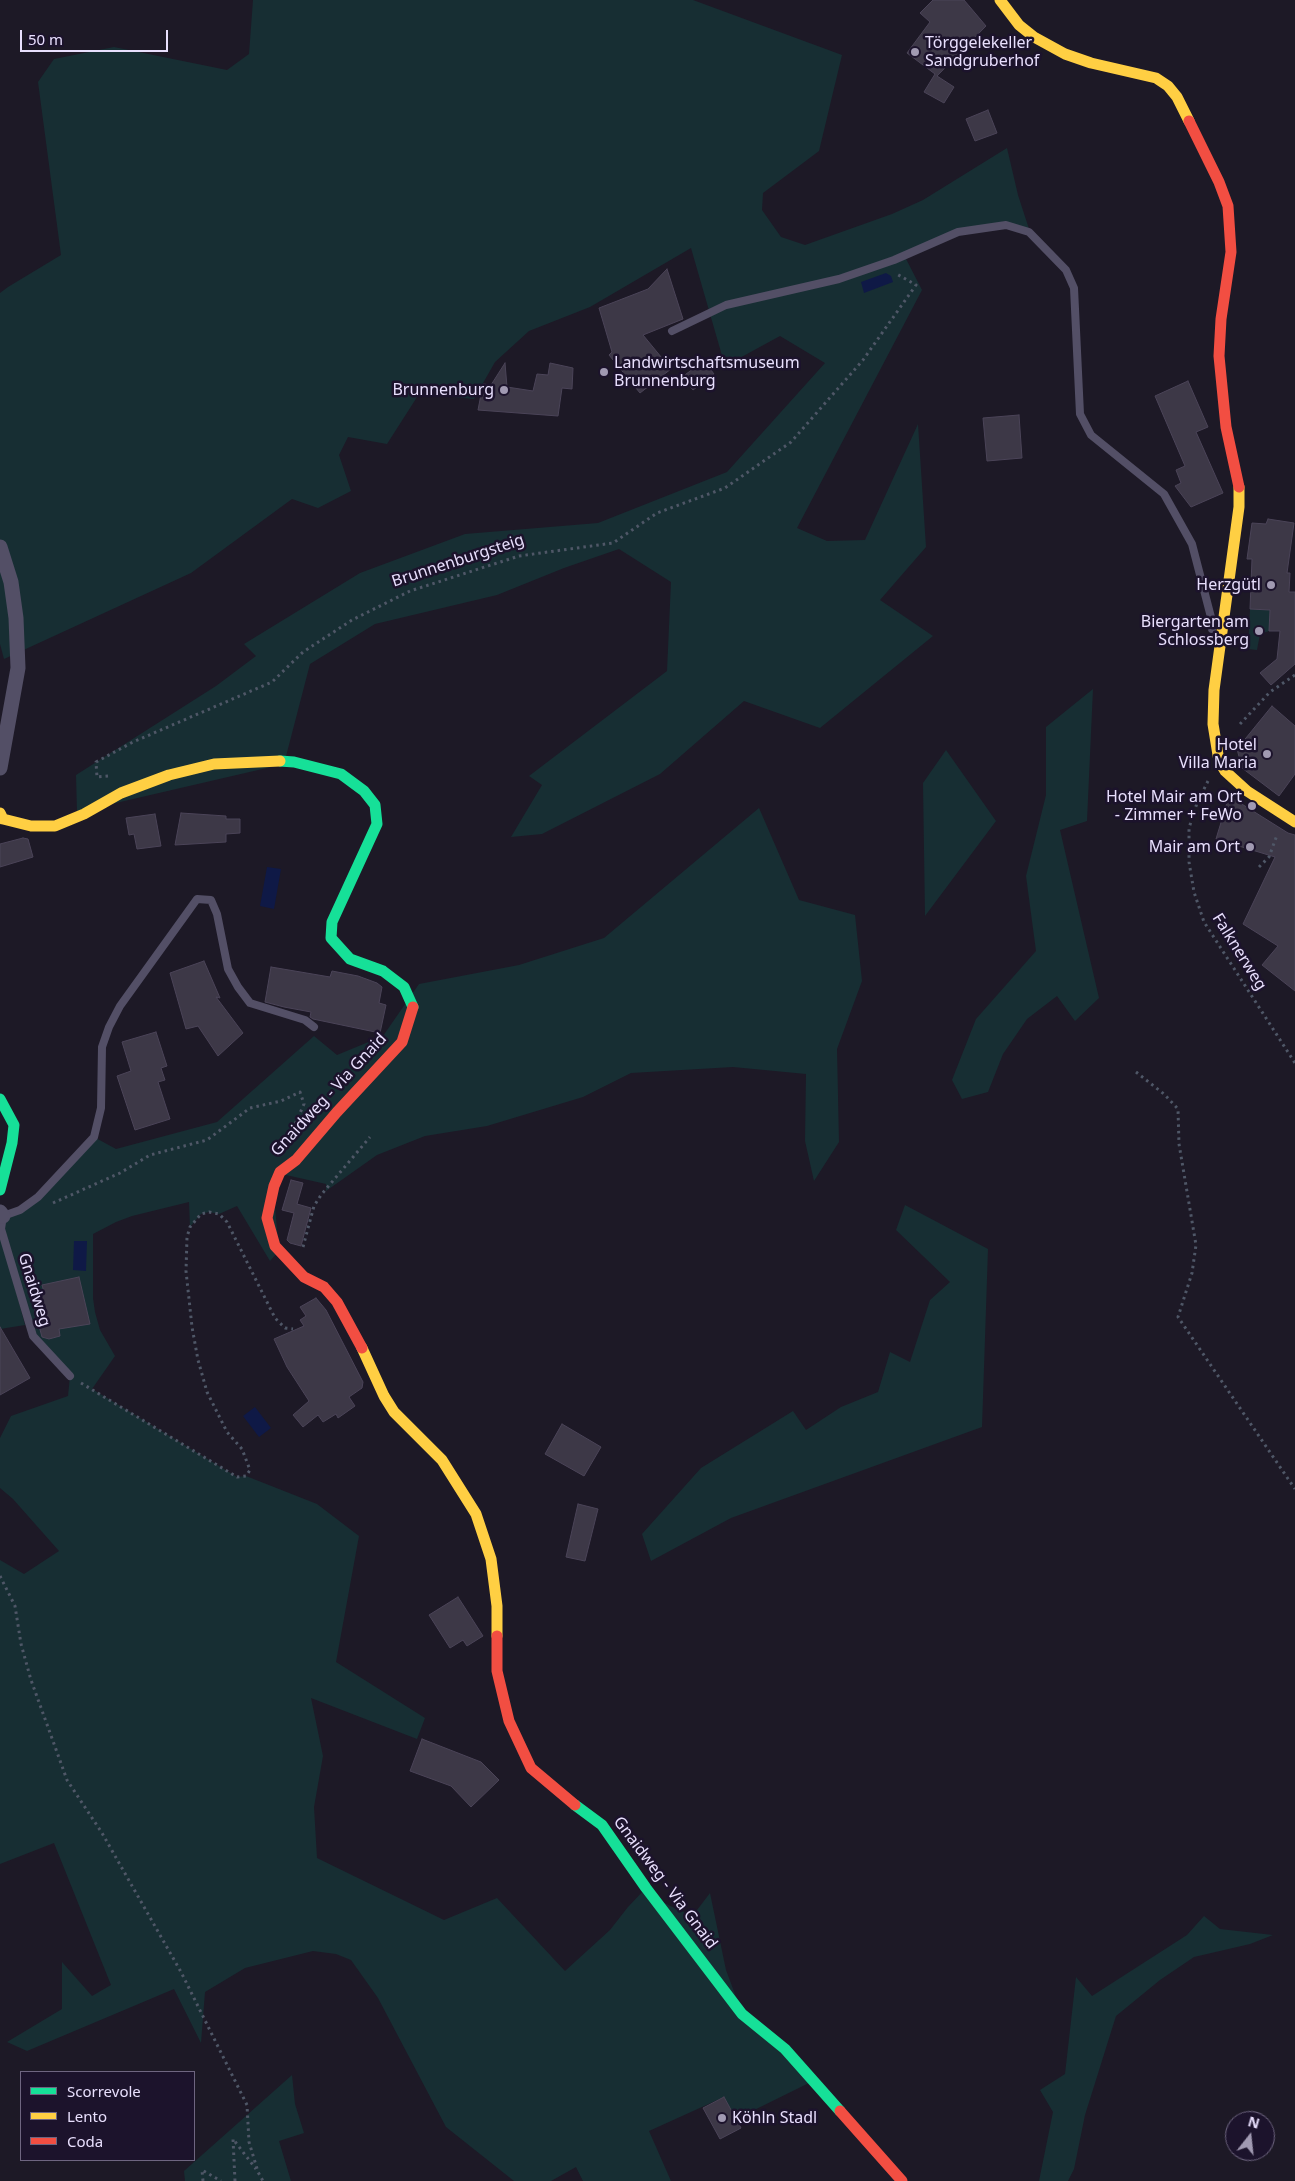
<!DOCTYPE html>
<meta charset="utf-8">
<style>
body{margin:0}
#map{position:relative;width:1295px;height:2181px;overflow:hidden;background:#1d1926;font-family:"Noto Sans",sans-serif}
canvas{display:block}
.legend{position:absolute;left:20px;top:2071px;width:175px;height:90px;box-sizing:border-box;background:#1c132c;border:1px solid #6e6580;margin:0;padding:6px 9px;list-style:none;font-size:15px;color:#e8dffd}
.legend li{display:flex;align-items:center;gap:10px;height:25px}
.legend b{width:25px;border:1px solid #6e6580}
.north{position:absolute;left:1225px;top:2111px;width:50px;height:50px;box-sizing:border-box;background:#1c132c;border:1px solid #6e6580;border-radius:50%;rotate:16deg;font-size:14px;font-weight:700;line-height:20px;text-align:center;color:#e8dffd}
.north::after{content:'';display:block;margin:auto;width:18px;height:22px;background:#a19ab2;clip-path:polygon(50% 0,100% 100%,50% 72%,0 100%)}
.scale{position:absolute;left:20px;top:30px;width:148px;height:22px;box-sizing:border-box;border:2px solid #e8dffd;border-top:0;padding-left:6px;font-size:15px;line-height:18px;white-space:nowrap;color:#e8dffd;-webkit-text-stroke:4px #1c132c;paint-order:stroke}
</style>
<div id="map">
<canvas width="1295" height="2181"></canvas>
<ul class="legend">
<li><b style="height:6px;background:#16e098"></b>Scorrevole</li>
<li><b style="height:6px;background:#ffcf43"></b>Lento</li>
<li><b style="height:6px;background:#f24e42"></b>Coda</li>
</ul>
<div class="north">N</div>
<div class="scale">50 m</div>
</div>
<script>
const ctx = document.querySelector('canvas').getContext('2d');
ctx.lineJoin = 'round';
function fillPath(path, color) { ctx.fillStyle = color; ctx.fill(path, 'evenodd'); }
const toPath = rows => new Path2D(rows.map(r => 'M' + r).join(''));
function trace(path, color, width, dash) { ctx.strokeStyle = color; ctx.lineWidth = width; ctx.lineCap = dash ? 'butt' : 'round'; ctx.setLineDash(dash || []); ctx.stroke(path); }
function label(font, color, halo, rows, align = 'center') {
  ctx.font = font + ' "Noto Sans",sans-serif'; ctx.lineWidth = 5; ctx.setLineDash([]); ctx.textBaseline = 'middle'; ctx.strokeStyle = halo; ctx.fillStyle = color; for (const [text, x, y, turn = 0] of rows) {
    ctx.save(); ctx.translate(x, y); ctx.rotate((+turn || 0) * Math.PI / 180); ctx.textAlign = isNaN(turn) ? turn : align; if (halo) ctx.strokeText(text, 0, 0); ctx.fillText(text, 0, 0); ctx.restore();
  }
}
fillPath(toPath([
 [253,0,693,0,842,55,819,151,763,193,762,210,781,237,805,245,892,214,923,200,1007,148,1018,195,1030,232,1006,225,958,232,904,255,922,290,797,528,827,541,865,540,918,424,926,547,880,600,933,636,820,728,744,701,660,774,542,834,511,837,542,785,529,776,667,671,671,582,619,549,564,568,497,595,375,624,310,664,284,764,77,812,76,775,216,686,256,656,244,644,360,573,465,534,598,523,727,472,825,363,780,336,725,366,691,248,590,307,529,331,495,362,474,399,419,394,387,444,348,437,339,455,351,491,318,508,292,499,191,573,4,659,0,644,0,293,8,287,61,255,38,82,54,59,114,47,227,70,249,54],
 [1250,609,1270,610,1269,631,1260,634,1257,650,1248,649],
 [1093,689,1087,821,1060,830,1099,998,1075,1021,1057,996,1027,1019,1003,1054,988,1092,962,1099,952,1080,976,1019,1036,951,1026,876,1046,795,1046,727],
 [946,750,996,821,925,916,923,783],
 [759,808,799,900,855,915,862,981,837,1049,839,1142,814,1181,805,1141,806,1074,733,1067,631,1073,583,1097,487,1126,425,1136,377,1155,326,1191,326,1184,286,1175,273,1185,279,1251,270,1261,237,1206,219,1214,209,1212,201,1214,190,1227,189,1202,132,1216,116,1222,93,1234,93,1298,95,1312,100,1330,115,1356,92,1389,237,1477,246,1476,317,1504,359,1536,336,1662,425,1718,417,1739,311,1698,323,1756,314,1807,317,1858,444,1920,497,1898,565,1971,610,1930,628,1907,646,1888,655,1898,680,1911,694,1914,710,1893,726,1970,742,2013,813,2081,736,2119,724,2097,649,2131,671,2181,583,2181,576,2167,551,2181,514,2181,446,2127,378,1998,351,1960,336,1954,313,1951,245,1968,205,1992,201,2043,174,1989,27,2051,7,2042,62,2009,62,1962,92,1996,111,1985,54,1843,0,1864,0,1560,24,1574,59,1551,13,1499,0,1488,0,1438,11,1416,68,1396,70,1376,33,1336,1,1229,3,1216,20,1210,94,1137,116,1149,217,1122,314,1036,337,1055,383,1036,419,984,519,965,604,938],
 [905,1205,988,1249,982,1427,731,1518,651,1561,642,1534,701,1468,793,1411,806,1430,841,1407,878,1392,890,1352,910,1362,930,1300,950,1282,896,1230],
 [0,1231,25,1325,0,1329],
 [1204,1916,1220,1929,1273,1935,1250,1944,1194,1957,1160,1980,1116,2016,1085,2115,1074,2169,1068,2181,1039,2181,1053,2112,1040,2090,1065,2074,1076,1977,1092,1996,1187,1935],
 [292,2075,295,2104,304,2133,279,2141,291,2181,185,2181,184,2171]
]), '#172e33');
fillPath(toPath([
 [886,273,891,276,893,282,864,293,861,282],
 [267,867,281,869,274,909,260,906],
 [74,1241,87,1241,86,1271,73,1270],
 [255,1407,271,1428,259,1437,243,1416]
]), '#0f1946');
const building = toPath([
 [933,0,964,0,986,26,937,76,954,87,944,103,924,92,935,74,907,53,930,22,920,13,933,0],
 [988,110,997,133,975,141,966,119,988,110],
 [667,269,683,319,643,335,671,369,640,393,609,355,612,352,599,308,648,289,667,269],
 [704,361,714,374,693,390,682,377,704,361],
 [505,363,507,387,533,391,537,374,548,375,550,363,573,368,572,389,562,388,558,416,478,410,483,384,491,385,505,363],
 [1188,381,1208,427,1196,432,1223,493,1191,507,1175,486,1181,483,1176,470,1185,466,1155,396,1188,381],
 [1019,415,1022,458,987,461,983,418,1019,415],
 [1268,519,1294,523,1287,573,1290,573,1289,592,1295,592,1295,664,1271,685,1260,673,1277,659,1280,631,1269,631,1270,610,1250,609,1252,559,1247,559,1252,523,1266,524,1268,519],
 [1272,706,1295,726,1295,774,1279,796,1242,768,1237,749,1272,706],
 [1229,796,1288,833,1295,835,1295,991,1262,965,1278,946,1243,924,1275,857,1216,839,1229,796],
 [181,813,226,816,226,819,240,819,240,833,226,834,226,842,175,845,181,813],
 [155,814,161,846,137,849,134,834,129,835,126,818,155,814],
 [23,838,28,839,33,857,0,867,0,844,23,838],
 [204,961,220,998,216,997,243,1033,218,1056,198,1026,186,1029,170,973,204,961],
 [271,967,330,977,332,971,358,976,377,983,382,987,379,1003,386,1005,380,1033,313,1019,310,1017,311,1012,284,1007,265,1002,271,967],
 [156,1032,167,1066,161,1068,165,1080,158,1082,170,1119,135,1130,117,1076,131,1071,122,1042,156,1032],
 [291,1180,303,1183,297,1204,311,1208,301,1246,290,1243,287,1240,294,1213,282,1210,291,1180],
 [79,1277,90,1324,59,1329,60,1336,49,1339,42,1337,31,1296,44,1292,42,1285,79,1277],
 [316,1298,326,1310,363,1382,362,1388,349,1397,355,1406,338,1418,336,1414,323,1422,318,1415,303,1427,293,1415,309,1401,287,1367,274,1339,304,1326,300,1320,306,1316,300,1307,316,1298],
 [0,1327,30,1378,0,1395,0,1327],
 [562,1424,601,1447,584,1476,545,1454,562,1424],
 [578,1504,598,1509,585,1561,566,1557,578,1504],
 [458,1597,483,1636,467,1646,463,1640,450,1648,429,1615,458,1597],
 [422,1739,481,1762,499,1780,471,1807,451,1786,410,1771,422,1739],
 [724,2097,741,2128,720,2139,703,2108,724,2097]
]);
fillPath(building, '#3d3847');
trace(building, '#4b4458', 1);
trace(toPath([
 [1240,724,1270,692,1295,675],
 [108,776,97,777,96,762,133,742,272,682,303,652,352,620,410,591,519,556,613,543,657,513,725,488,791,442,863,360,916,285,895,273],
 [1208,781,1197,803,1189,828,1189,862,1194,892,1204,922,1295,1063],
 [1259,867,1269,857,1277,835],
 [1136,1072,1164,1094,1178,1109,1179,1144,1196,1245,1192,1273,1178,1317,1295,1489],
 [53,1203,120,1173,150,1155,207,1140,250,1108,281,1101,300,1092,304,1104,292,1131],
 [303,1247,314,1206,321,1195,370,1137],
 [81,1383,237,1477,246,1476,250,1470,242,1449,227,1432,207,1392,198,1360,192,1327,186,1271,187,1237,190,1227,201,1214,209,1212,219,1214,227,1222,275,1318,285,1328,293,1329],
 [0,1576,15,1606,21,1644,31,1680,67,1780,102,1833,181,1972,247,2105,249,2142,258,2172,263,2181],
 [203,2181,202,2170,221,2181],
 [235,2181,233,2139,256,2169]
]), '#4f5767', 3, [2.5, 4]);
trace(toPath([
 [672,331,726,305,839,279,894,260,958,232,1006,225,1029,232,1066,270,1074,288,1080,414,1091,435,1164,494,1192,544,1212,621,1212,629],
 [70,1376,33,1336,1,1229,3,1216,20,1210,38,1197,94,1137,101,1108,102,1047,109,1027,120,1006,197,899,211,900,217,914,228,969,238,987,250,1003,305,1020,314,1027]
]), '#534f66', 8);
trace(toPath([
 [0,547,11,582,16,618,18,668,0,768],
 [0,1212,3,1216]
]), '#534f66', 15);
trace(toPath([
 [280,761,294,762,341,774,364,791,375,805,377,824,332,922,331,938,350,959,383,971,404,987,413,1007],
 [0,1099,14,1125,12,1143,0,1190],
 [575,1805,602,1825,646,1888,742,2014,785,2049,840,2111]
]), '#16e098', 11);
trace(toPath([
 [1000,0,1019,25,1034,37,1065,54,1091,63,1156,78,1168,86,1177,97,1189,121],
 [1239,487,1239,507,1214,690,1213,724,1219,761,1225,771,1247,791,1295,822],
 [0,813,3,819,31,826,55,826,84,814,121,793,169,775,214,764,280,761],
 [362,1348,384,1396,394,1412,442,1460,476,1514,491,1559,497,1606,497,1636]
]), '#ffcf43', 11);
trace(toPath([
 [1189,121,1219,182,1228,206,1231,252,1221,319,1219,356,1226,427,1239,487],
 [362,1348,337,1302,324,1287,304,1277,275,1246,267,1218,274,1186,280,1172,296,1160,337,1112,402,1042,413,1007],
 [497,1636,497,1671,509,1721,531,1768,575,1805],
 [840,2111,902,2181]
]), '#f24e42', 11);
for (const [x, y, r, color] of [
 [915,52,5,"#a19ab2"],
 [604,372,5,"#a19ab2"],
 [504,390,5,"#a19ab2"],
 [1271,585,5,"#a19ab2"],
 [1259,631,5,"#a19ab2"],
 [1267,754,5,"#a19ab2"],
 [1252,806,5,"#a19ab2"],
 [1250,847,5,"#a19ab2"],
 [722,2118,5,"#a19ab2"]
]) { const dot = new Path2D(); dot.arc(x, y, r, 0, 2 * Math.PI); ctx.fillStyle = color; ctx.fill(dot); trace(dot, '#1c132c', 2); }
label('16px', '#e8dffd', '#1c132c', [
 ["Törggelekeller",925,43,"left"],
 ["Sandgruberhof",925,61,"left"],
 ["Landwirtschaftsmuseum",614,363,"left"],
 ["Brunnenburg",614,381,"left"],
 ["Brunnenburg",494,390],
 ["Herzgütl",1261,585],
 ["Biergarten am",1249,622],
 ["Schlossberg",1249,640],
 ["Hotel",1257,745],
 ["Villa Maria",1257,763],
 ["Hotel Mair am Ort",1242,797],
 ["- Zimmer + FeWo",1242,815],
 ["Mair am Ort",1240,847],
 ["Köhln Stadl",732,2118,"left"]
], 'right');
label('16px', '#e8dffd', '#1c132c', [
 ["Brunnenburgsteig",458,561,-18],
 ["Falknerweg",1239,952,58],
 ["Gnaidweg - Via Gnaid",329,1095,-47],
 ["Gnaidweg",34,1290,73],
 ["Gnaidweg - Via Gnaid",665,1883,53]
]);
</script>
